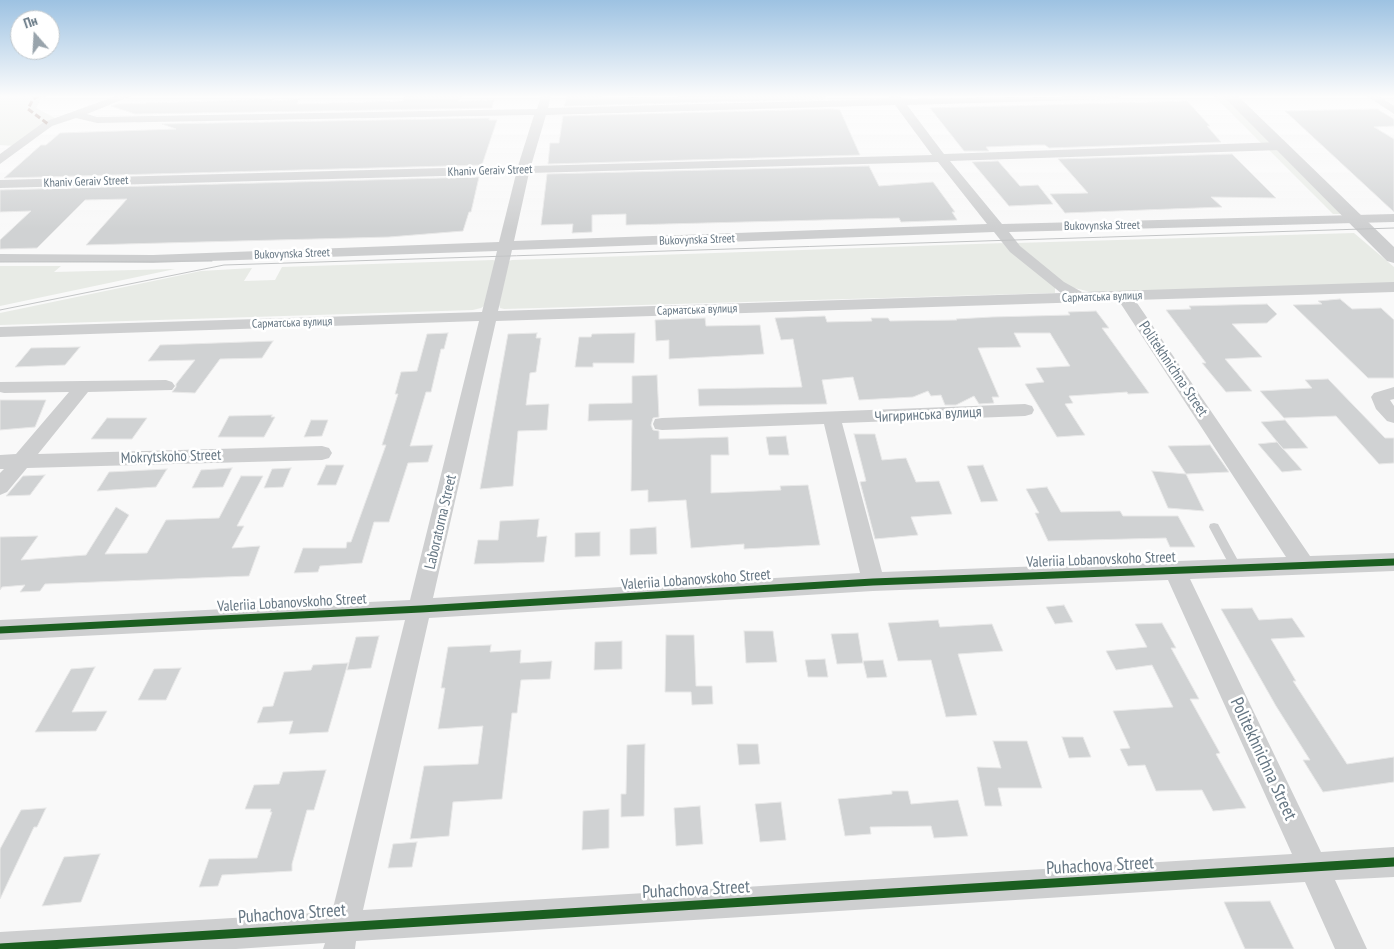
<!DOCTYPE html>
<meta charset="utf-8">
<style>
body{margin:0}
#map{position:relative;width:1394px;height:949px;overflow:hidden;background:#f9f9f9;font-family:"PT Sans Narrow",sans-serif}
canvas{display:block}
.north{position:absolute;left:10px;top:10px;width:50px;height:50px;box-sizing:border-box;background:#fff;border:1px solid #c1c8cd;border-radius:50%;rotate:341deg;font-size:14px;font-weight:700;line-height:20px;text-align:center;color:#657683}
.north::after{content:'';display:block;margin:auto;width:18px;height:22px;background:#99a4ac;clip-path:polygon(50% 0,100% 100%,50% 72%,0 100%)}
</style>
<div id="map">
<canvas width="1394" height="949"></canvas>
<div class="north">Пн</div>
</div>
<script>
const ctx = document.querySelector('canvas').getContext('2d');
ctx.lineJoin = 'round';
function fillPath(path, color) { ctx.fillStyle = color; ctx.fill(path, 'evenodd'); }
const toPath = rows => new Path2D(rows.map(r => 'M' + r).join(''));
function trace(path, color, width, dash) { ctx.strokeStyle = color; ctx.lineWidth = width; ctx.lineCap = dash ? 'butt' : 'round'; ctx.setLineDash(dash || []); ctx.stroke(path); }
function label(font, color, halo, rows, align = 'center') {
  ctx.font = font + ' "PT Sans Narrow",sans-serif'; ctx.lineWidth = 5; ctx.setLineDash([]); ctx.textBaseline = 'middle'; ctx.strokeStyle = halo; ctx.fillStyle = color; for (const [text, x, y, turn = 0] of rows) {
    ctx.save(); ctx.translate(x, y); ctx.rotate((+turn || 0) * Math.PI / 180); ctx.textAlign = isNaN(turn) ? turn : align; if (halo) ctx.strokeText(text, 0, 0); ctx.fillText(text, 0, 0); ctx.restore();
  }
}
fillPath(toPath([
 [0,96,46,96,41,99,36,108,55,118,41,125,15,146,0,145],
 [1214,96,1224,96,1273,144,1262,144],
 [1268,149,1276,149,1343,214,1333,214],
 [1354,233,1394,267,1394,285,1095,293,1066,286,1016,243],
 [1005,243,1055,286,1055,293,504,309,500,308,499,304,509,261,512,260],
 [493,260,497,261,487,304,481,308,473,310,0,325,0,313,201,271,252,268,244,281,275,280,282,267],
 [0,266,61,266,54,272,175,269,0,306]
]), '#e8ebe6');
const building = toPath([
 [444,96,461,96,459,101,494,100,492,108,135,114,111,106,117,104,274,99,272,101,299,99,297,104,403,101,405,97,444,96],
 [567,96,601,96,601,98,825,96,826,99,564,106,567,96],
 [1187,101,1210,126,1207,126,1221,142,1049,148,1045,145,1035,145,986,147,989,151,964,151,930,108,1187,101],
 [831,109,840,110,860,155,548,164,550,143,559,143,563,116,831,109],
 [1377,109,1394,119,1394,126,1374,127,1394,139,1394,212,1285,111,1377,109],
 [489,118,489,120,497,120,482,165,4,178,41,145,46,145,60,133,176,129,162,124,489,118],
 [1232,154,1276,198,1211,197,1222,207,1065,213,1050,194,1088,193,1058,159,1232,154],
 [998,161,1020,186,1038,185,1053,204,1009,206,972,162,998,161],
 [869,166,879,186,933,182,955,212,952,212,957,220,901,222,899,218,626,225,626,214,592,215,592,232,572,233,573,224,541,225,547,174,869,166],
 [479,177,471,212,469,212,463,231,389,237,86,245,127,199,85,200,37,248,0,249,0,240,31,211,0,212,0,190,479,177],
 [1340,299,1352,309,1381,308,1394,320,1394,378,1368,378,1293,305,1322,304,1318,301,1340,299],
 [1267,304,1277,314,1267,323,1232,324,1262,357,1225,359,1252,391,1226,392,1202,363,1206,363,1166,310,1191,309,1189,306,1267,304],
 [1096,311,1109,328,1102,328,1149,393,1128,394,1127,392,1069,396,1073,403,1065,404,1085,435,1057,437,1025,384,1044,382,1036,368,1070,366,1050,333,1014,333,1021,347,978,348,999,397,992,397,994,403,979,404,974,396,956,405,945,405,941,395,931,396,928,391,913,397,859,400,853,377,822,380,827,404,699,406,698,389,802,387,793,339,781,340,775,318,825,316,827,322,872,321,871,318,888,318,890,321,957,320,956,319,992,317,1070,315,1068,312,1096,311],
 [705,318,706,326,760,325,764,354,669,359,669,340,656,341,655,320,705,318],
 [448,333,444,349,441,349,431,392,426,392,410,446,433,445,428,462,408,463,389,522,374,522,362,563,320,566,318,572,294,573,303,548,346,548,347,542,351,542,386,445,382,445,398,394,395,394,401,372,417,371,427,334,448,333],
 [537,333,536,338,541,338,536,372,530,373,526,405,549,404,547,430,518,431,513,486,480,489,508,334,537,333],
 [635,333,634,363,593,363,593,367,575,367,579,337,591,337,592,334,635,333],
 [273,341,262,358,220,359,195,393,172,392,176,387,176,384,195,360,148,361,160,345,273,341],
 [80,347,65,365,15,367,31,348,80,347],
 [657,375,659,417,653,418,651,425,653,430,659,431,659,439,728,437,729,455,711,455,711,493,781,490,780,486,808,485,820,545,744,549,744,544,691,548,686,500,648,502,648,490,631,491,632,420,588,421,589,404,632,403,632,376,657,375],
 [1328,379,1385,438,1394,438,1394,463,1379,464,1336,416,1284,418,1260,391,1312,388,1305,380,1328,379],
 [0,400,46,400,35,427,0,430,0,400],
 [272,415,271,417,275,417,264,437,218,437,229,416,272,415],
 [107,418,147,418,132,439,91,439,107,418],
 [311,420,328,420,322,436,304,437,311,420],
 [1285,420,1308,448,1283,449,1261,422,1285,420],
 [854,434,875,434,882,460,906,458,916,482,939,481,952,514,911,517,918,535,875,539,860,482,866,481,854,434],
 [786,436,789,455,769,455,766,437,786,436],
 [1277,442,1302,470,1282,472,1258,444,1277,442],
 [1210,445,1229,472,1186,474,1168,446,1210,445],
 [326,465,344,465,336,485,317,485,326,465],
 [983,465,998,501,981,502,967,466,983,465],
 [232,468,223,487,192,488,201,470,232,468],
 [291,468,283,487,264,488,272,469,291,468],
 [167,469,156,487,97,491,109,472,167,469],
 [1152,471,1186,474,1204,511,1168,508,1152,471],
 [45,475,30,495,6,496,23,476,45,475],
 [241,476,263,476,237,526,244,526,232,548,260,546,249,576,45,584,40,591,20,592,25,585,2,587,0,590,0,537,38,536,21,560,86,555,116,507,129,515,105,554,147,553,166,520,219,518,241,476],
 [1047,487,1061,512,1120,511,1123,516,1178,516,1195,547,1170,547,1166,538,1048,541,1035,513,1039,513,1026,489,1047,487],
 [539,519,537,537,547,536,544,562,474,564,478,540,498,540,500,521,539,519],
 [656,527,657,554,630,555,630,529,656,527],
 [600,532,600,556,575,557,575,533,600,532],
 [1064,605,1073,622,1055,624,1046,607,1064,605],
 [1252,608,1259,620,1292,618,1305,637,1271,639,1296,681,1293,681,1347,764,1394,757,1394,782,1323,792,1303,760,1310,760,1276,706,1221,609,1252,608],
 [938,620,940,627,992,624,1003,651,958,654,977,715,946,717,931,660,898,661,888,623,938,620],
 [1162,623,1176,648,1171,648,1199,699,1190,699,1220,753,1216,754,1246,808,1213,811,1202,790,1156,791,1145,765,1128,766,1120,749,1130,748,1113,711,1173,707,1152,665,1116,670,1106,651,1147,647,1135,624,1162,623],
 [744,631,773,631,777,662,746,663,744,631],
 [858,633,863,663,837,664,831,634,858,633],
 [666,635,694,635,696,686,712,686,713,704,692,705,691,692,665,692,666,635],
 [379,636,371,668,347,670,356,637,379,636],
 [622,641,622,669,594,670,595,642,622,641],
 [491,645,490,652,521,650,520,663,552,661,550,679,521,680,517,713,512,713,502,799,453,802,449,836,410,839,424,766,478,764,483,726,438,729,445,688,441,688,448,647,491,645],
 [825,659,828,677,808,677,805,660,825,659],
 [883,660,887,677,867,678,863,661,883,660],
 [348,663,328,732,289,734,293,721,257,723,263,707,273,706,284,672,311,670,313,665,348,663],
 [95,667,72,712,107,711,96,731,35,732,71,669,95,667],
 [181,668,166,700,138,700,154,669,181,668],
 [1062,737,1083,737,1091,757,1069,758,1062,737],
 [993,741,1027,741,1042,788,998,788,1002,806,985,806,977,767,1001,768,993,741],
 [645,744,644,816,621,817,621,794,626,794,627,745,645,744],
 [737,744,758,744,760,764,739,765,737,744],
 [326,770,314,810,307,810,292,864,292,871,222,875,218,886,199,887,209,859,257,858,272,812,270,812,271,809,245,809,254,785,279,784,283,772,326,770],
 [892,791,908,791,911,804,958,800,968,836,934,838,931,826,870,827,871,834,845,836,838,799,892,794,892,791],
 [781,802,786,840,760,842,755,804,781,802],
 [700,806,703,844,676,846,674,808,700,806],
 [46,808,37,827,34,827,0,899,0,849,21,810,46,808],
 [609,809,609,848,582,850,583,811,609,809],
 [417,842,412,867,388,868,393,844,417,842],
 [100,854,81,902,42,906,64,857,100,854],
 [1270,901,1294,949,1245,949,1224,902,1270,901]
]);
fillPath(building, '#d0d2d3');
trace(building, '#e8e8e8', 1);
fillPath(toPath([
 [1214,523,1218,524,1241,566,1243,569,1241,572,1237,574,1233,572,1209,527,1210,524,1214,523]
]), '#cecfd0');
fillPath(toPath([
 [116,96,131,96,87,114,97,117,537,109,541,96,551,96,548,108,891,99,889,96,899,96,902,99,1121,96,1116,99,907,105,944,154,1281,142,1287,146,1281,150,950,161,1002,224,1394,214,1394,222,1009,232,1020,246,1064,282,1082,292,1394,282,1394,292,1135,300,1310,556,1394,553,1394,571,1190,579,1321,852,1394,847,1394,877,1335,880,1367,949,1335,949,1305,882,356,941,355,949,323,949,325,943,236,949,0,949,0,932,332,912,405,620,0,640,0,620,410,600,479,321,0,337,0,327,482,312,497,251,153,263,0,262,0,254,153,255,499,242,516,174,0,188,0,180,518,166,534,115,97,123,76,118,52,126,0,164,0,154,44,122,116,96],
 [895,105,932,155,531,166,546,115,895,105],
 [938,162,987,224,514,241,529,173,938,162],
 [994,232,1010,252,1061,293,498,311,512,250,994,232],
 [1119,301,1286,557,882,572,842,423,1025,416,1032,414,1034,410,1032,406,1025,404,662,418,655,419,653,424,655,429,662,430,824,424,860,573,433,598,496,321,1119,301],
 [1168,580,1292,854,363,910,429,618,873,591,1168,580],
 [1367,96,1379,96,1394,106,1394,114,1367,96],
 [166,380,172,382,175,386,172,390,88,392,38,454,322,446,329,448,332,453,329,458,322,460,27,468,7,492,0,495,0,473,4,469,0,469,0,455,16,454,69,392,4,393,0,392,0,382,166,380],
 [1394,387,1394,399,1390,400,1394,406,1394,423,1387,421,1376,409,1371,397,1374,393,1394,387]
]), '#cecfd0');
fillPath(toPath([
 [1223,96,1238,96,1394,247,1394,263,1387,261,1223,96]
]), '#cecfd0');
trace(toPath([
 [0,262,212,261],
 [0,310,224,265,1394,228]
]), '#c3c5c6', 1);
trace(toPath([
 [39,96,33,99,28,109,48,124]
]), '#8d6e63', 3, [6, 3]);
trace(toPath([
 [0,630,421,609,873,582,1394,562]
]), '#1b5e20', 7);
trace(toPath([
 [0,948,1394,862]
]), '#1b5e20', 9);
const sky = ctx.createLinearGradient(0, 0, 0, 229);
sky.addColorStop(0, '#9dc2e2');
sky.addColorStop(0.42, '#fcfcfc');
sky.addColorStop(1, '#fcfcfc00');
ctx.fillStyle = sky;
ctx.fillRect(0, 0, 1394, 229);
label('12px', '#657683', '#fff', [
 ["Khaniv Geraiv Street",490,171,-2],
 ["Khaniv Geraiv Street",86,182,-2],
 ["Bukovynska Street",1102,226,-1],
 ["Bukovynska Street",697,240,-2],
 ["Bukovynska Street",292,254,-2],
 ["Сарматська вулиця",1102,297,-2],
 ["Сарматська вулиця",697,310,-2],
 ["Сарматська вулиця",292,323,-2]
]);
label('15px', '#657683', '#fff', [
 ["Politekhnichna Street",1173,369,56],
 ["Чигиринська вулиця",928,415,-3],
 ["Mokrytskoho Street",171,457,-2],
 ["Laboratorna Street",441,522,-77],
 ["Valeriia Lobanovskoho Street",1101,560,-2],
 ["Valeriia Lobanovskoho Street",696,580,-4],
 ["Valeriia Lobanovskoho Street",292,603,-3]
]);
label('18px', '#657683', '#fff', [
 ["Politekhnichna Street",1263,759,65],
 ["Puhachova Street",1100,866,-3],
 ["Puhachova Street",696,890,-3],
 ["Puhachova Street",292,914,-4]
]);
</script>
